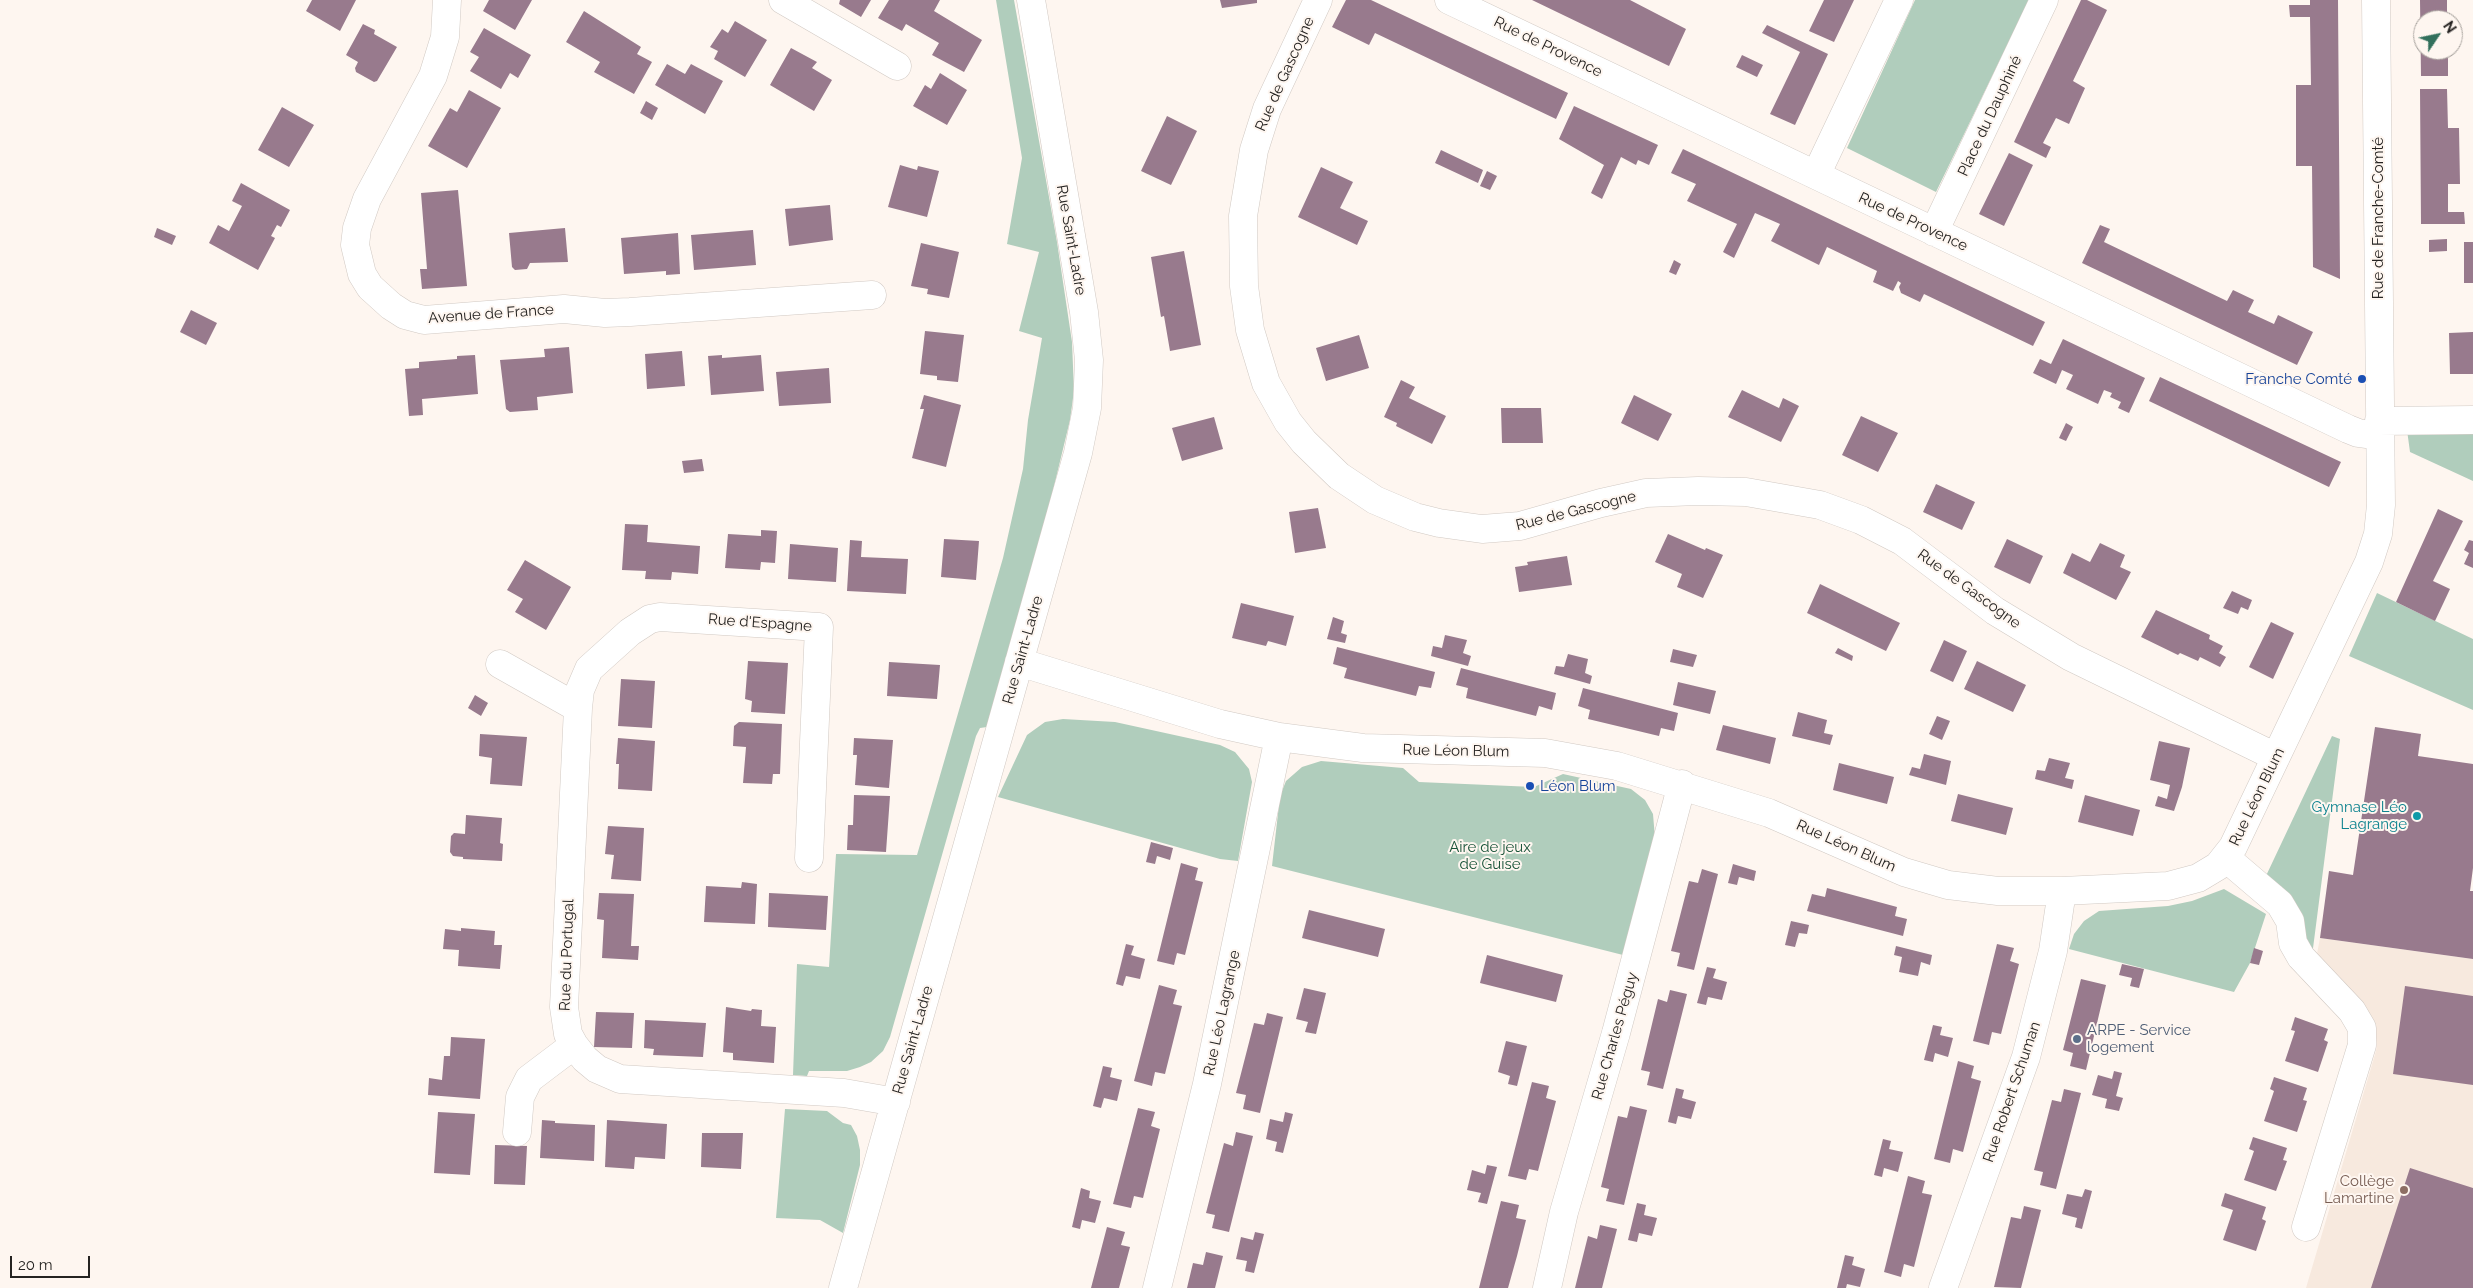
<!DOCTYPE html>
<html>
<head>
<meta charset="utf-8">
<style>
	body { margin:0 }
	#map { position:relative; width:2473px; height:1288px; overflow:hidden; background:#fef6f0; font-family:Raleway,sans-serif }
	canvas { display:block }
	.north { position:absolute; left:2413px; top:10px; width:50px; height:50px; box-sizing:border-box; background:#fef6f0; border:1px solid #a7a29d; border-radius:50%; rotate:56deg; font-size:14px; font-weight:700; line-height:20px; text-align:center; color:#252321 }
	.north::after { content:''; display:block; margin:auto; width:18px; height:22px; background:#32705c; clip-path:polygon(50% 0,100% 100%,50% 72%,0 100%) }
	.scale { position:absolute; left:10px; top:1256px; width:80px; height:22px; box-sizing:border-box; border:2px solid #252321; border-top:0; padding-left:6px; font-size:15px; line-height:18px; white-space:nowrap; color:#252321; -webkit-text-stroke:4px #fef6f0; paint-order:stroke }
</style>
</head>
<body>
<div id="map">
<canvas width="2473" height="1288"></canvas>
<div class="north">N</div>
<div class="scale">20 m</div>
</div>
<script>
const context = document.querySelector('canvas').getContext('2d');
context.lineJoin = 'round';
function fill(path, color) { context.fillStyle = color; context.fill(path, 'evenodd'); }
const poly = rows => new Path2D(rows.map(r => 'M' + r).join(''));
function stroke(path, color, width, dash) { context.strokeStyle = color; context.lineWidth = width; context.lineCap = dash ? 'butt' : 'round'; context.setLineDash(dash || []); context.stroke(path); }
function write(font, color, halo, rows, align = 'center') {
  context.font = font + ' Raleway,sans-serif'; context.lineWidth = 4; context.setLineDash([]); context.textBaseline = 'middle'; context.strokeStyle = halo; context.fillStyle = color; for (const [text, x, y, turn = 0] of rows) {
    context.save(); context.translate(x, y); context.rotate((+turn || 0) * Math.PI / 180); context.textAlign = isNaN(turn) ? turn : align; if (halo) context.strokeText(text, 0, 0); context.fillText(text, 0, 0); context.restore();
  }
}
fill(poly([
	[2320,938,2473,959,2473,1288,2306,1288,2376,1051,2377,1043,2375,1033,2316,959]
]), '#f7e9de');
fill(poly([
	[996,0,1014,0,1057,242,1072,342,1074,391,1070,420,1049,507,987,727,980,728,976,736,890,1037,883,1051,871,1062,860,1067,847,1071,809,1071,807,1076,793,1075,797,964,829,967,836,854,917,855,1003,558,1023,469,1028,420,1042,338,1019,331,1039,252,1007,244,1022,158],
	[1915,0,2029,0,1936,192,1847,148],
	[2473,428,2473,481,2410,452,2407,430],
	[2377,593,2473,639,2473,710,2349,656],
	[1063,719,1115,722,1220,745,1235,752,1249,769,1252,782,1238,861,1220,859,998,797,1027,735,1045,722],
	[2332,736,2340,739,2312,956,2282,891,2282,887,2265,878],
	[1321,761,1403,768,1419,782,1534,787,1563,774,1631,789,1645,800,1653,814,1655,838,1623,955,1272,866,1280,796,1286,781,1302,767],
	[2224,889,2266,914,2250,963,2234,992,2069,949,2074,934,2084,921,2099,911,2168,906,2192,901],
	[785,1109,827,1111,843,1123,851,1125,857,1136,860,1150,860,1165,843,1233,820,1220,776,1218]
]), '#b0cdbc');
fill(poly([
	[312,0,356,0,340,31,306,11],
	[489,0,532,0,515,30,483,11],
	[840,0,871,0,861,17,839,4],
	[889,0,940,0,934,11,982,40,964,72,932,55,939,43,906,24,902,31,878,18],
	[1220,0,1257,0,1257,3,1222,8],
	[1346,0,1371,0,1568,93,1556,119,1375,33,1369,45,1332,27],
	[1532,0,1630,0,1686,29,1669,66],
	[1824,0,1854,0,1834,42,1809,31],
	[2081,0,2087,0,2107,10,2073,81,2085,88,2069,124,2056,118,2043,143,2051,147,2046,158,2014,142],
	[2310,0,2338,0,2340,279,2313,267,2312,166,2296,166,2296,85,2311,85,2310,17,2290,17,2289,5,2310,5],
	[2420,0,2447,0,2447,20,2423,20,2423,50,2448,50,2448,76,2421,76],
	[584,11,641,47,637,54,652,62,634,94,594,72,600,62,566,42],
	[735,21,767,40,745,77,714,59,718,51,710,47,722,29,728,33],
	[363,24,375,30,374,34,397,47,377,81,374,82,356,72,355,68,358,62,346,55],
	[1767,25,1828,54,1795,125,1770,114,1800,52,1762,33],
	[484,28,531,55,518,78,510,73,501,89,470,71,479,57,470,52],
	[791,48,817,62,812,68,832,80,814,111,770,85],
	[1742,55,1763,65,1757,77,1736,67],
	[667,64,685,74,691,64,723,81,705,114,655,85],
	[940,73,967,90,947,125,913,106,925,85,931,89],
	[2420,89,2447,89,2448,128,2459,128,2460,184,2448,184,2448,212,2464,212,2465,224,2421,224],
	[469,90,501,108,467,168,428,146,450,108,457,112],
	[646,101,658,108,652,120,640,113],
	[1574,106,1658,145,1649,165,1638,160,1636,165,1621,157,1602,199,1591,193,1604,165,1559,139],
	[282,107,314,125,289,167,258,150],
	[1167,116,1197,131,1171,185,1141,171],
	[1683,149,2045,322,2033,346,1924,294,1920,302,1901,293,1899,287,1901,283,1898,281,1893,291,1873,282,1877,271,1827,247,1819,265,1771,241,1780,224,1755,213,1734,258,1723,252,1737,224,1687,201,1696,184,1671,173],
	[1441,150,1483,170,1478,183,1435,163],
	[2009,153,2033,165,2004,226,1979,214],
	[900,165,917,170,918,166,939,171,927,217,888,207],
	[1321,167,1353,182,1340,208,1368,221,1357,245,1298,217],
	[1487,171,1497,176,1490,190,1480,186],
	[241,183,290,210,281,227,277,225,271,236,275,238,258,270,209,243,218,225,229,231,242,206,232,201],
	[458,190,467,286,422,289,420,269,427,269,421,193],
	[830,205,833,240,789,246,785,209],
	[2100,225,2110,229,2104,242,2227,301,2233,290,2254,300,2248,312,2274,324,2278,315,2313,332,2297,365,2082,263],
	[157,228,176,236,172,245,154,237],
	[565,228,568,262,530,263,527,269,515,270,512,267,509,233],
	[753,230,756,265,694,270,691,235],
	[678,233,680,274,666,275,666,271,624,274,621,238],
	[2447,239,2447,251,2429,252,2429,240],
	[2464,242,2473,242,2473,283,2464,283],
	[921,243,959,252,949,298,927,294,928,289,911,286],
	[1184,251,1201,345,1170,351,1164,316,1161,317,1151,257],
	[1674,260,1681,264,1676,275,1669,272],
	[191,310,217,323,206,345,180,332],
	[925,331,964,335,958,382,937,380,937,376,920,374],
	[2473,332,2473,374,2450,374,2449,333],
	[1359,335,1369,368,1326,381,1316,348],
	[2063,339,2145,378,2129,413,2118,408,2121,402,2110,397,2112,393,2104,390,2098,404,2066,389,2073,375,2062,370,2056,384,2033,373,2040,359,2051,364],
	[569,347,573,393,537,397,538,410,510,412,506,409,500,360,545,357,544,349],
	[682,351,685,386,647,389,645,354],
	[475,355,478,394,422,399,423,415,409,416,405,369,419,368,419,362,457,359,457,356],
	[722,355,722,358,761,355,764,391,711,395,708,356],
	[829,368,831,403,779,406,776,372],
	[2160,377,2341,462,2329,487,2149,401],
	[1401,380,1415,387,1409,398,1446,416,1432,444,1396,426,1397,423,1384,417],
	[1742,390,1779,408,1783,398,1799,406,1781,442,1728,417],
	[924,395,961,405,946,467,912,458,924,409,920,409],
	[1634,395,1672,414,1658,441,1621,423],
	[1501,408,1541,408,1543,443,1502,443],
	[1861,416,1898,433,1878,472,1842,455],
	[1214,417,1223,449,1182,461,1172,428],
	[2066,423,2073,427,2066,441,2059,438],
	[702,459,704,471,684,473,682,461],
	[1936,484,1975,502,1962,530,1923,512],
	[1318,508,1326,548,1295,553,1289,512],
	[2438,509,2463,521,2433,581,2450,589,2435,621,2396,602],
	[625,524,648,525,647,542,700,546,698,574,672,572,671,580,645,579,646,571,622,570],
	[761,530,777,531,775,563,761,562,760,570,725,568,728,534,761,536],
	[1668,534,1705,550,1706,548,1723,555,1703,598,1677,587,1682,574,1655,562],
	[944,539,979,541,976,580,941,577],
	[2007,539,2043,556,2030,584,1994,567],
	[850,540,862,541,861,557,908,559,906,594,847,591],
	[2469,540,2473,541,2473,568,2464,564,2469,553,2464,550],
	[2100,543,2125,555,2120,567,2131,572,2116,600,2063,573,2072,553,2090,562],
	[790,544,838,548,836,582,788,579],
	[1567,556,1572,585,1519,592,1515,567,1528,565,1527,562],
	[525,560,571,587,546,630,515,612,523,599,507,590],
	[1820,584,1900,623,1886,651,1807,613],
	[2232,591,2252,600,2248,610,2241,607,2238,614,2223,608],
	[1241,603,1294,616,1286,646,1268,641,1266,646,1232,638],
	[2156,610,2210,635,2209,639,2223,646,2219,653,2226,657,2220,667,2200,657,2198,661,2180,653,2178,655,2141,637],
	[1333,617,1344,621,1341,633,1347,635,1345,643,1327,639],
	[2271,622,2294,633,2273,679,2249,667],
	[1445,635,1467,640,1463,653,1471,656,1468,666,1431,656,1433,646,1442,648],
	[1944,640,1967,651,1953,682,1930,671],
	[1337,647,1435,672,1431,688,1419,686,1416,696,1344,678,1347,668,1333,664],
	[1838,648,1853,656,1852,661,1835,653],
	[1673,649,1697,655,1693,667,1670,662],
	[1568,654,1588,659,1585,673,1592,676,1590,684,1554,674,1556,666,1564,667],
	[748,661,788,663,785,714,751,712,752,701,745,699],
	[1977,661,2026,685,2013,712,1964,689],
	[889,662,940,665,937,699,887,696],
	[1461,668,1556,693,1552,710,1539,706,1536,716,1466,698,1468,688,1456,685],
	[621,679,655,681,652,728,618,726],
	[1678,682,1716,691,1710,714,1673,705],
	[1583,688,1678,713,1674,731,1661,728,1659,736,1588,719,1590,710,1578,706],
	[475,695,488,703,481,716,468,708],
	[1798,712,1827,720,1824,733,1833,735,1830,745,1792,736],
	[1937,716,1950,721,1942,740,1929,734],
	[739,722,782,724,780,774,773,774,772,784,743,783,746,747,733,746,734,726],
	[1723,725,1776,738,1770,764,1716,750],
	[2375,727,2421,734,2418,756,2473,764,2473,868,2470,891,2473,891,2473,959,2320,938,2329,871,2353,875],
	[480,734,527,737,522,786,490,784,492,758,479,756],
	[618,738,655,741,652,791,618,789,619,764,616,764],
	[854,738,893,740,889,788,855,785,857,755,853,755],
	[2159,741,2190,748,2182,787,2174,811,2155,806,2158,796,2167,799,2170,785,2150,780],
	[1924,754,1951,761,1946,785,1909,775,1912,767,1920,769],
	[2049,758,2070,763,2065,778,2074,780,2072,789,2035,779,2037,770,2045,771],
	[1839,763,1894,777,1887,804,1833,790],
	[1958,794,2013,808,2006,835,1951,821],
	[854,795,890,796,886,852,847,850,848,825,853,825],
	[2085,795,2140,810,2133,836,2078,822],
	[466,815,502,818,500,843,503,844,502,861,463,859,463,857,453,856,450,852,451,836,454,833,465,834],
	[608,826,644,828,641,881,611,879,614,855,605,854],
	[1151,842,1173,848,1170,860,1157,856,1155,864,1146,862],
	[1181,863,1198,868,1195,880,1203,882,1185,955,1177,953,1174,965,1157,961],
	[1733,864,1756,871,1754,881,1739,877,1737,885,1728,883],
	[1702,869,1718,874,1694,970,1677,966,1680,953,1671,951,1689,881,1698,883],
	[742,882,757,884,755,924,704,922,706,886,741,888],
	[1827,888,1897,907,1895,916,1907,919,1903,936,1807,911,1812,894,1825,897],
	[599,893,634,894,631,946,639,946,638,960,602,958,604,920,597,919],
	[769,893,828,896,826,930,768,927],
	[1309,910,1385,929,1378,957,1302,938],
	[1791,921,1809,925,1807,934,1799,933,1795,947,1785,945],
	[461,928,495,931,494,945,502,945,500,969,458,966,459,950,443,949,445,929,461,931],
	[1126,944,1134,946,1131,955,1145,959,1140,979,1126,976,1123,986,1116,984],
	[1997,944,2014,948,2010,961,2019,964,2001,1034,1992,1032,1989,1045,1973,1041],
	[1896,946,1932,955,1930,965,1921,962,1918,976,1899,972,1902,957,1894,955],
	[2254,948,2263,951,2259,965,2250,963],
	[1487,955,1563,975,1556,1002,1480,983],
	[2122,964,2144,969,2139,988,2130,986,2132,978,2119,975],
	[1707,967,1716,969,1713,978,1727,982,1722,1000,1708,997,1706,1005,1697,1003],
	[2081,979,2106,985,2086,1070,2070,1066,2073,1053,2063,1050],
	[1159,985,1177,990,1173,1004,1182,1006,1165,1074,1155,1072,1152,1086,1134,1081],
	[2405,986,2473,996,2473,1085,2393,1074],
	[1304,988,1326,993,1316,1034,1305,1032,1308,1022,1296,1019],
	[1670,990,1687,994,1663,1089,1647,1085,1650,1072,1641,1070,1658,999,1667,1002],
	[726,1007,751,1011,752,1009,762,1010,761,1026,776,1027,774,1063,733,1060,733,1053,723,1052],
	[596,1012,634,1013,632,1048,594,1047],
	[1267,1013,1283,1017,1260,1113,1243,1109,1246,1095,1236,1093,1254,1023,1264,1025],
	[2295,1017,2328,1029,2324,1040,2328,1042,2318,1072,2285,1061,2295,1031,2291,1030],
	[645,1020,706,1023,703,1057,653,1055,654,1049,644,1048],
	[1933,1025,1942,1027,1940,1035,1953,1038,1948,1057,1935,1053,1933,1062,1924,1060],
	[451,1037,485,1039,480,1099,428,1095,429,1078,442,1080,444,1056,450,1056],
	[1506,1041,1527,1046,1517,1086,1508,1084,1510,1076,1498,1072],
	[1958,1061,1974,1066,1971,1078,1981,1081,1963,1152,1953,1149,1950,1163,1934,1159],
	[1103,1066,1112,1068,1110,1077,1122,1080,1117,1101,1104,1098,1101,1108,1093,1106],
	[2114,1071,2122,1073,2116,1096,2123,1098,2119,1111,2105,1108,2107,1099,2092,1095,2098,1075,2112,1079],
	[2274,1077,2307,1088,2303,1100,2307,1101,2297,1132,2264,1121,2274,1091,2270,1089],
	[1532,1082,1549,1086,1546,1098,1556,1101,1538,1171,1529,1169,1526,1180,1508,1176],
	[1676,1088,1684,1090,1682,1098,1696,1102,1691,1119,1678,1116,1676,1124,1668,1122],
	[2064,1089,2081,1093,2056,1189,2040,1185,2043,1172,2034,1170,2052,1100,2061,1102],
	[1630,1106,1647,1110,1624,1205,1606,1201,1609,1189,1601,1187,1618,1116,1627,1118],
	[1138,1108,1155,1112,1151,1126,1160,1129,1143,1198,1134,1196,1131,1208,1113,1204],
	[438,1112,475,1114,470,1175,434,1173],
	[1285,1112,1293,1114,1283,1153,1275,1151,1277,1142,1266,1139,1270,1119,1283,1122],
	[542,1120,555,1121,555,1123,595,1125,594,1161,540,1158],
	[607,1120,667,1124,665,1159,635,1157,634,1169,605,1167],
	[1236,1132,1253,1136,1229,1232,1212,1228,1215,1215,1206,1213,1224,1143,1233,1146],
	[702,1133,743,1133,741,1169,701,1167],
	[2253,1137,2287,1148,2283,1160,2287,1161,2276,1191,2244,1180,2254,1151,2249,1149],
	[1883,1139,1891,1141,1889,1149,1903,1152,1898,1172,1884,1168,1882,1177,1874,1175],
	[495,1145,527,1146,525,1185,494,1184],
	[1487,1165,1497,1167,1487,1204,1478,1202,1481,1193,1467,1190,1472,1170,1485,1174],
	[2410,1168,2473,1188,2473,1288,2371,1288],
	[1908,1176,1925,1181,1922,1193,1932,1195,1914,1267,1904,1264,1901,1277,1884,1272],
	[1081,1188,1090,1191,1089,1198,1101,1201,1095,1223,1082,1220,1080,1229,1072,1227],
	[2085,1189,2092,1191,2082,1229,2075,1227,2077,1218,2062,1214,2067,1194,2082,1197],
	[2225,1193,2266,1207,2262,1219,2266,1221,2256,1251,2223,1240,2233,1210,2221,1206],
	[1501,1201,1519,1205,1516,1218,1526,1220,1517,1256,1508,1288,1479,1288],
	[1637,1203,1646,1205,1644,1215,1657,1218,1652,1236,1639,1233,1637,1242,1628,1240],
	[2024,1206,2041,1210,2021,1288,1994,1287,2011,1217,2021,1219],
	[1600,1225,1617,1229,1602,1288,1575,1288,1588,1236,1597,1239],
	[1107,1227,1125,1232,1121,1245,1130,1247,1119,1288,1091,1288],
	[1255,1232,1264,1234,1254,1273,1245,1271,1247,1261,1236,1259,1241,1237,1253,1240],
	[1206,1252,1223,1256,1215,1288,1187,1288,1193,1263,1203,1265],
	[1845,1255,1854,1257,1852,1265,1865,1269,1860,1287,1847,1284,1846,1288,1837,1288]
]), '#987a8d');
const minor = poly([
	[447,0,445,37,433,76,367,199,357,228,355,245,362,274,370,287,391,306,405,315,424,320,564,309,605,313,630,312,872,295],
	[783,0,897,66],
	[1318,0,1267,109,1254,150,1243,216,1244,286,1250,330,1266,383,1288,422,1304,442,1339,476,1375,500,1415,517,1439,523,1482,529,1520,526,1601,503,1646,493,1698,491,1746,492,1820,505,1861,520,1902,541,1995,611,2071,657,2276,757],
	[1449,0,2348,429,2358,433,2380,436],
	[1816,175,1899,0],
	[1934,232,2044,0],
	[2379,421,2473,420],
	[1019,662,1220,724,1279,737,1363,748,1545,753,1617,766,1769,813,1904,872,1948,885,1998,891,2062,891,2168,886,2198,878,2218,866,2233,847,2369,562,2378,534,2381,505,2376,0],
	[500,664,578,708,564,1007,568,1034,574,1045,585,1059,597,1069,620,1079,844,1093,896,1102],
	[578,708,580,690,589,669,630,632,650,619,660,617,819,627,809,858],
	[2226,858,2280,904,2290,921,2293,943,2301,957,2352,1011,2362,1028,2362,1045,2306,1227],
	[517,1132,520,1097,529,1079,574,1045],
	[843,1288,1078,453,1087,408,1089,360,1084,312,1031,0],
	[1157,1288,1207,1084,1279,737],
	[1547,1288,1564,1212,1616,1033,1682,784],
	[1943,1288,2026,1057,2053,951,2062,891]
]);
stroke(minor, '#d1c9c3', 29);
stroke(minor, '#fff', 28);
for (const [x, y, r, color] of [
	[2362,379,5,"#1a4fb4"],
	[1530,786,5,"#1a4fb4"],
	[2417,816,5,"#0f9aa8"],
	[2077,1039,5,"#5c6f8a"],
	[2404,1190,5,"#8d6e63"]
]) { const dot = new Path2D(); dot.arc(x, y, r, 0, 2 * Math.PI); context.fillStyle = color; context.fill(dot); stroke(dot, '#fef6f0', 2); }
write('15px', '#252321', '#fef6f0', [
	["Rue de Provence",1548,47,26],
	["Rue de Gascogne",1285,74,-66],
	["Place du Dauphiné",1990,116,-65],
	["Rue de Franche-Comté",2378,218,-90],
	["Rue de Provence",1913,222,25],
	["Rue Saint-Ladre",1071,240,80],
	["Avenue de France",491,314,-4],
	["Rue de Gascogne",1576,511,-14],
	["Rue de Gascogne",1969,589,36],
	["Rue d'Espagne",760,623,4],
	["Rue Saint-Ladre",1023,650,-74],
	["Rue Léon Blum",1456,751,1],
	["Rue Léon Blum",2257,797,-64],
	["Rue Léon Blum",1846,846,24],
	["Rue du Portugal",567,955,-88],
	["Rue Léo Lagrange",1222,1013,-78],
	["Rue Charles Péguy",1615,1036,-74],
	["Rue Saint-Ladre",913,1040,-74],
	["Rue Robert Schuman",2012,1092,-71]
]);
write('15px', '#164399', '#fef6f0', [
	["Franche Comté",2352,379],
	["Léon Blum",1540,786,"left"]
], 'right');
write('15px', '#0d838f', '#fef6f0', [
	["Gymnase Léo",2407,807],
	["Lagrange",2407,824]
], 'right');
write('15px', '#175237', '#fef6f0', [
	["Aire de jeux",1490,847],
	["de Guise",1490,864]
]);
write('15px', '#4e5e75', '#fef6f0', [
	["ARPE - Service",2087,1030],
	["logement",2087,1047]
], 'left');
write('15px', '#785e54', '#fef6f0', [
	["Collège",2394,1181],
	["Lamartine",2394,1198]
], 'right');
</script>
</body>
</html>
